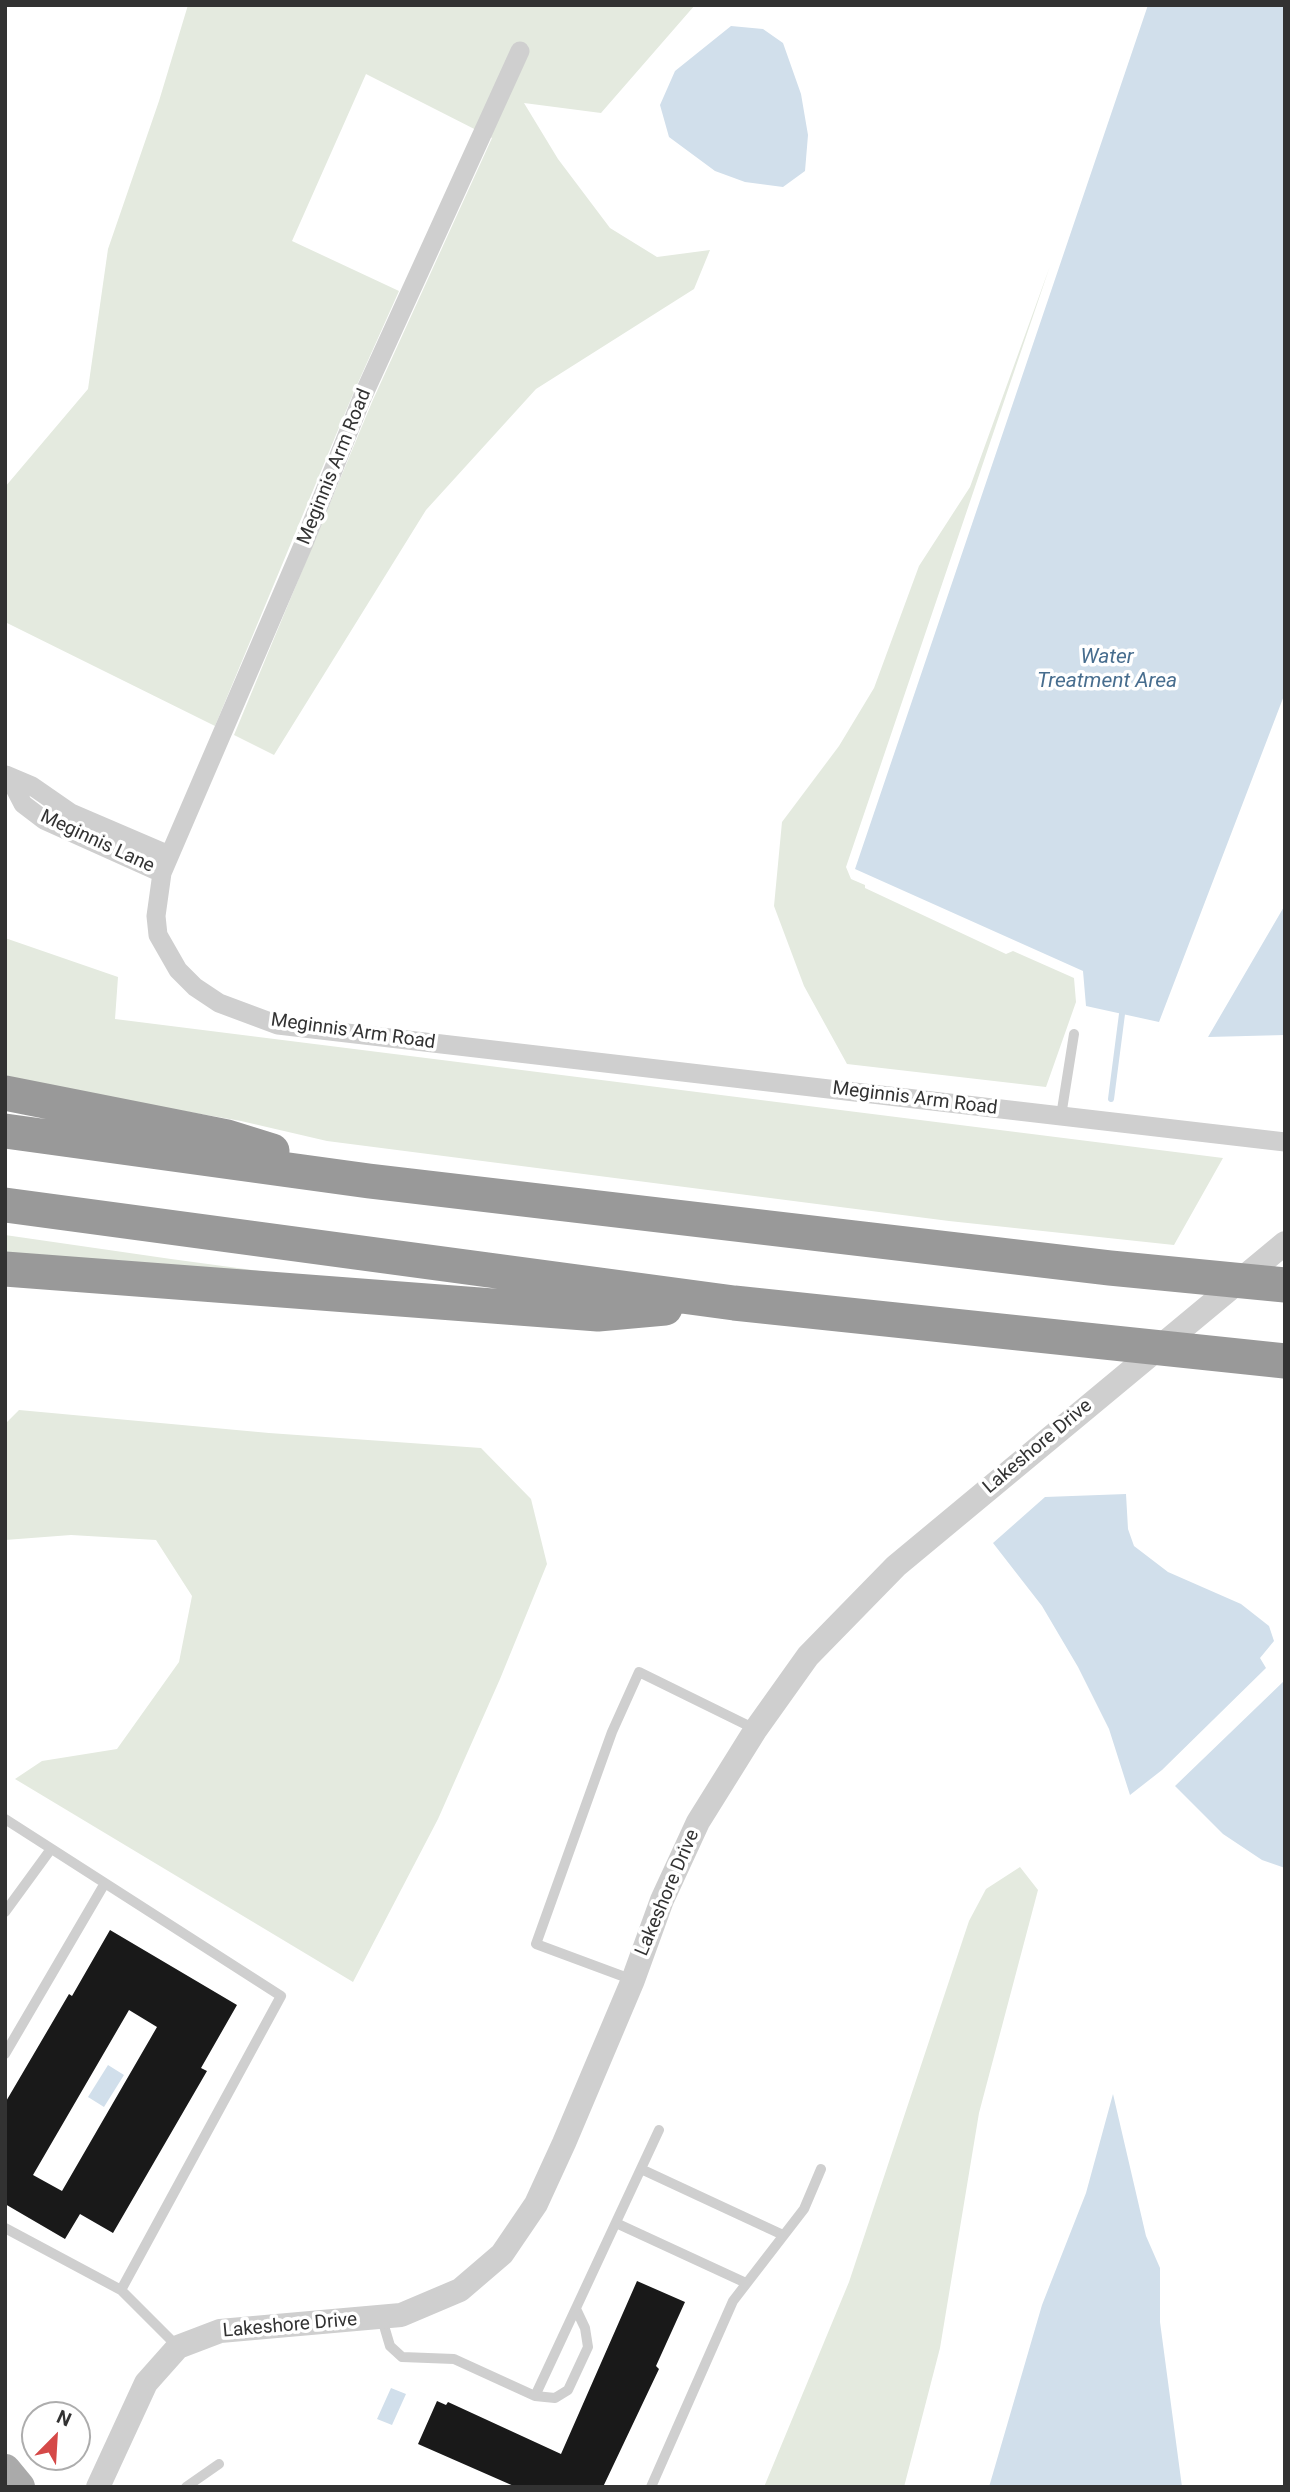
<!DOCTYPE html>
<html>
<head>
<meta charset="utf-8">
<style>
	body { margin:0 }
	#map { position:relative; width:1290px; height:2492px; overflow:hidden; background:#fff; font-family:Roboto,sans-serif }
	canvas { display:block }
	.frame { position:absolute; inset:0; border:7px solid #323232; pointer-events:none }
	.north { position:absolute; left:21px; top:2401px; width:70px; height:70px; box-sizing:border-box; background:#fff; border:2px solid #adadad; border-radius:50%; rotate:24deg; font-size:19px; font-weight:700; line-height:28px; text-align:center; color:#323232 }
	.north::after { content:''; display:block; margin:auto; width:24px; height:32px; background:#d54948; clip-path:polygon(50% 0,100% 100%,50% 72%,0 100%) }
</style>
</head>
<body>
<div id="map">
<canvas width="1290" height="2492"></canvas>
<div class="frame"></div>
<div class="north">N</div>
</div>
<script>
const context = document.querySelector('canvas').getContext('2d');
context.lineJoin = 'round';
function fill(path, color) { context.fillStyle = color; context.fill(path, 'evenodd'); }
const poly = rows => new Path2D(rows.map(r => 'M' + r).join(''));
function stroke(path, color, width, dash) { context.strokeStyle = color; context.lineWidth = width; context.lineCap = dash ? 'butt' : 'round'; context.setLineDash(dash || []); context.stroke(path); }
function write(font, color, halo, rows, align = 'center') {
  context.font = font + ' Roboto,sans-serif'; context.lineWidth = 7; context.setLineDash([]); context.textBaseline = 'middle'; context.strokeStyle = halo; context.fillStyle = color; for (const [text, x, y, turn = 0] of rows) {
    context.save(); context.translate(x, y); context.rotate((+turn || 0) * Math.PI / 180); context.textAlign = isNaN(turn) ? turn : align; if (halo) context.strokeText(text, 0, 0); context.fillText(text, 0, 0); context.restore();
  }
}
fill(poly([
	[188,5,695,5,601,113,524,103,558,159,610,228,657,257,710,250,694,289,536,389,426,510,274,755,234,735,372,402,492,138,366,74,292,241,399,291,353,394,215,726,5,622,5,487,88,389,108,249,159,101],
	[1050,266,846,867,851,879,865,885,865,888,1006,954,1013,951,1074,978,1076,1002,1046,1087,847,1064,804,986,774,906,782,822,839,746,874,688,919,566,970,487],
	[5,938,118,977,115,1019,1223,1158,1174,1245,949,1221,327,1141,241,1121,5,1080],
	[5,1235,171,1259,304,1277,5,1260],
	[19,1410,269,1433,481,1448,531,1499,547,1564,500,1679,438,1819,353,1982,15,1779,42,1761,117,1749,179,1662,192,1596,156,1540,71,1535,5,1540,5,1424],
	[1020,1867,1038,1890,979,2113,940,2348,904,2487,764,2487,849,2282,969,1921,986,1889]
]), '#e4eadf');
fill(poly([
	[1148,5,1285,5,1285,693,1159,1022,1086,1006,1083,971,855,869],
	[731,26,763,29,783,43,801,94,808,135,805,171,783,187,745,182,715,171,669,137,660,105,675,71],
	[1285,905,1285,1035,1208,1037],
	[1126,1494,1128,1529,1134,1546,1168,1572,1241,1604,1269,1626,1274,1641,1260,1658,1266,1668,1162,1770,1130,1795,1109,1729,1078,1667,1042,1606,993,1543,1045,1497],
	[1285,1680,1285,1868,1262,1860,1223,1834,1175,1786],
	[108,2065,124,2075,104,2107,88,2097],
	[1113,2094,1146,2236,1160,2268,1160,2322,1182,2487,989,2487,1042,2305,1086,2193],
	[391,2388,406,2394,392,2425,377,2419]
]), '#d1dfeb');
stroke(poly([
	[1111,1099,1122,1014]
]), '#d1dfeb', 6);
fill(poly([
	[110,1930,237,2005,201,2068,207,2071,113,2233,80,2214,65,2239,5,2204,5,2103,69,1994,72,1996],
	[129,2010,157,2027,62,2191,33,2175],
	[637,2281,685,2302,656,2366,659,2369,603,2487,516,2487,418,2444,437,2401,446,2405,448,2402,561,2454]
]), '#191919');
stroke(poly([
	[1061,1116,1074,1034],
	[5,1819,281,1996,121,2290,5,2228],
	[5,1912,51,1849],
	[633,1980,536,1944,612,1732,639,1672,755,1729],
	[5,2054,105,1883],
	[641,2169,783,2235],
	[616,2223,746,2283],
	[121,2290,178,2347],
	[382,2319,390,2346,402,2357,454,2359,535,2396,555,2398,568,2390,588,2347,585,2328,576,2309],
	[535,2396,659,2130],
	[186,2487,219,2464],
	[651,2487,733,2301,804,2209,821,2169]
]), '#cfcfcf', 10);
stroke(poly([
	[520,51,362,398,304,543,162,873,156,916,158,935,178,970,195,987,219,1003,278,1025,1285,1142],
	[6,775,32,786,71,813,169,855],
	[9,777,23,804,44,820,162,873]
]), '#cfcfcf', 19);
stroke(poly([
	[98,2487,146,2383,178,2347,220,2331,401,2315,460,2290,502,2254,536,2204,564,2143,633,1980,662,1900,698,1822,756,1729,808,1656,896,1566,1285,1243]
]), '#cfcfcf', 24);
stroke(poly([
	[5,2470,19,2487]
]), '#aaa', 32);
stroke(poly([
	[5,1093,227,1137,272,1151],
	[5,1131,369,1181,1110,1268,1285,1285],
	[5,1205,734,1303,1285,1361],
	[5,1269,598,1314,665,1308]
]), '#999', 35);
write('19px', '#323232', '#fff', [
	["Meginnis Arm Road",335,467,-68],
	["Meginnis Lane",97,842,25],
	["Meginnis Arm Road",353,1032,8],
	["Meginnis Arm Road",915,1099,7],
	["Lakeshore Drive",1038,1447,-40],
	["Lakeshore Drive",668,1893,-67],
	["Lakeshore Drive",290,2326,-5]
]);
write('italic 21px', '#476d8e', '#fff', [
	["Water",1107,658],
	["Treatment Area",1107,682]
]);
</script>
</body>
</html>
